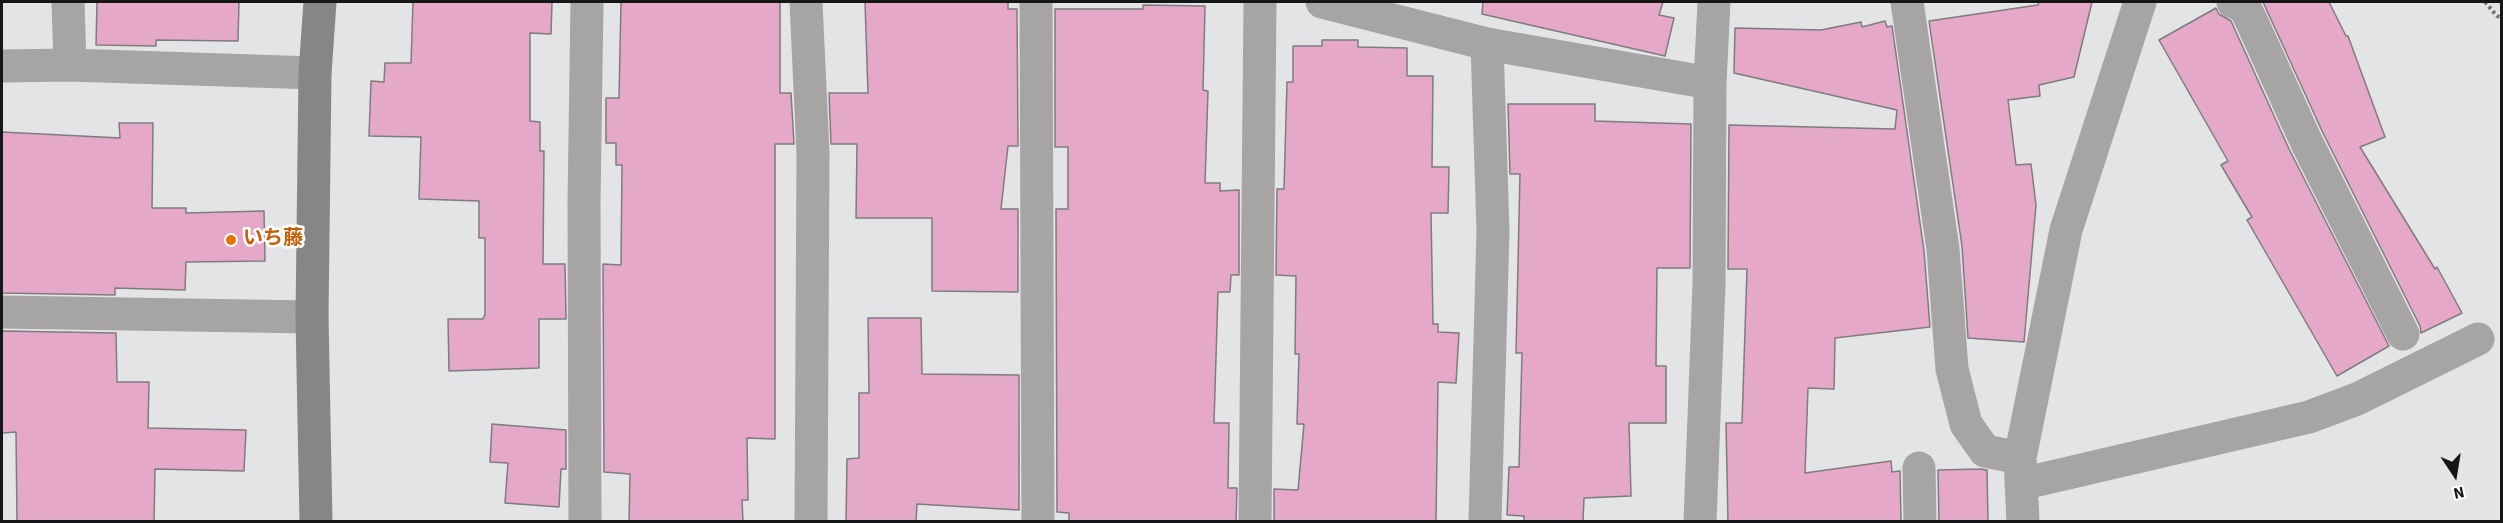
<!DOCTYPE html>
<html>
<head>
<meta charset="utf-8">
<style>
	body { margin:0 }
	#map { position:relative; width:2503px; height:523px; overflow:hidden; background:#e2e4e6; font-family:"Source Sans 3",sans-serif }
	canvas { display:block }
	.frame { position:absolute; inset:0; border:3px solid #151616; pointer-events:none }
	.north { position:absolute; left:2425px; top:445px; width:60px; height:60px; -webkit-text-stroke:4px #fff; paint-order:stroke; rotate:168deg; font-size:16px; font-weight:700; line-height:24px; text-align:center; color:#151616 }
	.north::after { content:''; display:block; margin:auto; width:21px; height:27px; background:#151616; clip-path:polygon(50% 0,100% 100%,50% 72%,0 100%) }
</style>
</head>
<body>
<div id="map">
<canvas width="2503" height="523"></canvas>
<div class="frame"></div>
<div class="north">N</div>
</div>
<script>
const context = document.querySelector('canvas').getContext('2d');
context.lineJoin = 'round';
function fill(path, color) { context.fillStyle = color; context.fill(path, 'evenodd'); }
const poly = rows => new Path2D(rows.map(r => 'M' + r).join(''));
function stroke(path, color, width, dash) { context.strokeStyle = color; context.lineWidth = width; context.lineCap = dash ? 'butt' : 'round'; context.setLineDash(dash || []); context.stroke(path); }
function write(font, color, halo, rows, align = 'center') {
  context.font = font + ' "Source Sans 3","Noto Sans JP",sans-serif'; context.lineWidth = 5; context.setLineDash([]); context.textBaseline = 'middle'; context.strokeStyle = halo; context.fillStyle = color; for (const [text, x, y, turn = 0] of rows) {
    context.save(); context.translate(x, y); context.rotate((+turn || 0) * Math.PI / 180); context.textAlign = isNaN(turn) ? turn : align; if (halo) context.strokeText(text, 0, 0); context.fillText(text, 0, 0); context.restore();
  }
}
const building = poly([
	[97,2,239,2,238,41,156,40,156,46,96,45,97,2],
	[413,2,552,2,551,34,530,33,530,121,540,122,540,151,544,151,543,264,565,264,566,319,539,319,539,368,449,371,448,319,483,319,485,314,485,238,479,238,479,201,419,199,421,137,369,136,371,81,384,82,385,63,411,63,413,2],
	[621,2,780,2,780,93,791,93,794,144,775,144,775,439,747,438,748,500,742,500,743,522,629,522,630,474,604,472,603,264,621,265,622,165,616,165,616,143,606,143,606,98,619,98,621,2],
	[865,2,1008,2,1008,9,1017,9,1018,146,1008,146,1001,209,1018,209,1018,292,932,291,932,218,856,218,857,144,831,144,829,93,868,93,865,2],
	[1483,2,1663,2,1659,15,1674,18,1665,56,1482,14,1483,2],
	[2039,2,2092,2,2074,77,2039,85,2040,96,2008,100,2016,165,2031,164,2036,205,2024,342,1968,338,1962,246,1929,21,2038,5,2039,2],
	[2263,2,2329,2,2346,36,2348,36,2385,137,2360,147,2435,269,2437,267,2462,313,2421,333,2420,326,2323,133,2263,2],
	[1143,5,1205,6,1203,90,1208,91,1205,183,1220,183,1220,191,1239,190,1239,275,1231,275,1230,292,1218,292,1214,423,1229,423,1228,488,1237,488,1236,522,1069,522,1069,513,1057,512,1056,209,1068,209,1068,147,1055,147,1055,9,1143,9,1143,5],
	[2216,8,2219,14,2231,21,2289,149,2389,346,2337,376,2247,220,2252,217,2221,165,2228,161,2159,40,2216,8],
	[1885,21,1887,27,1892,26,1924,251,1930,327,1835,338,1834,389,1808,388,1805,473,1891,461,1892,472,1900,471,1901,522,1728,522,1726,423,1742,423,1747,269,1728,269,1729,125,1895,129,1897,110,1734,73,1735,28,1821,30,1861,22,1862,27,1885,21],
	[1322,40,1358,40,1358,47,1407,48,1407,76,1433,76,1432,167,1449,167,1448,213,1431,213,1433,324,1438,324,1438,332,1459,333,1456,383,1438,382,1436,522,1274,522,1274,489,1298,490,1304,424,1297,424,1299,354,1295,354,1296,276,1276,275,1277,189,1284,189,1287,82,1293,82,1293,46,1322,46,1322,40],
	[1508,104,1595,104,1595,121,1691,124,1690,268,1657,268,1656,366,1666,366,1666,423,1629,423,1631,496,1584,498,1583,522,1524,522,1524,516,1507,515,1509,467,1519,467,1522,353,1516,353,1520,174,1510,174,1508,104],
	[119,123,153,123,152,208,186,208,186,213,264,211,265,261,186,262,185,290,115,288,115,295,2,293,2,132,120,138,119,123],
	[868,318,921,318,922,374,1019,375,1019,510,917,504,916,522,846,522,847,459,859,458,859,393,869,393,868,318],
	[2,331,116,333,117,382,149,382,148,428,246,430,244,471,155,469,154,522,17,522,16,432,2,433,2,331],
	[492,424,566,430,566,469,561,469,559,507,505,503,508,463,490,462,492,424],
	[1980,469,1987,470,1988,522,1939,522,1938,470,1980,469]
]);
fill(building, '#e5a8c8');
stroke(building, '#7e7c7d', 1.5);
stroke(poly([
	[2485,2,2497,16,2502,18]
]), '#737475', 4, [3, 3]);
stroke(poly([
	[68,2,70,65],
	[806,2,813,153,811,522],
	[1036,2,1038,522],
	[1322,2,1487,44,1710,83],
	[1907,2,1943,249,1952,369,1966,424,1985,451,2020,458],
	[2233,2,2244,6,2252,22,2306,141,2403,334],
	[2,66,70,65,315,73],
	[2,312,312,317],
	[1919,468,1920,522],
	[2021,484,2309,417,2357,399,2478,339],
	[585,522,584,203,587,2],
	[1255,522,1260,2],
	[1485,522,1493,231,1487,44],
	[1700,522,1709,285,1710,83,1714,2],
	[2023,522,2020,458,2066,230,2140,2]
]), '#a6a4a4', 33);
stroke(poly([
	[316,522,312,317,315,73,320,2]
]), '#878585', 33);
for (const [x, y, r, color] of [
	[231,240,6,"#e8710a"]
]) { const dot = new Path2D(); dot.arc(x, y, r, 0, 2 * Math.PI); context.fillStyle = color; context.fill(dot); stroke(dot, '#fff', 2); }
write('bold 20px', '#c56008', '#fff', [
	["いち藤",243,240]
], 'left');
</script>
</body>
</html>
